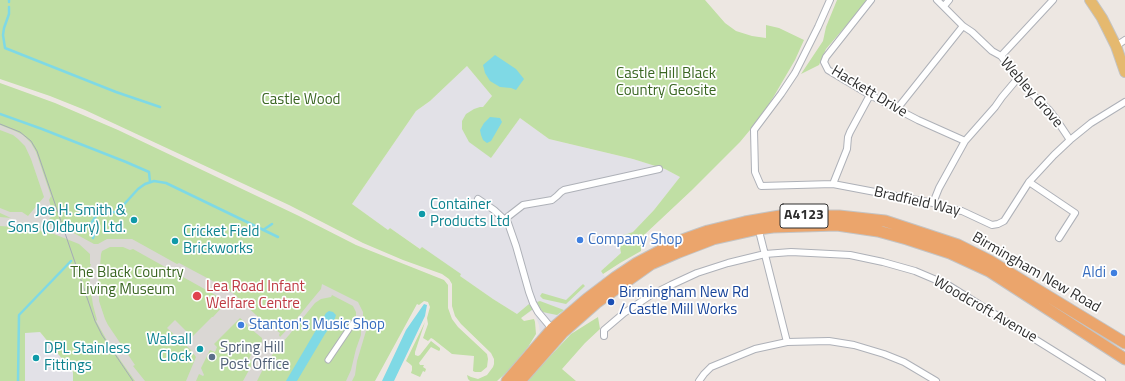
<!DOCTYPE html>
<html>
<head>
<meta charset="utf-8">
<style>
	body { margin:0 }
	canvas { display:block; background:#ede7e2 }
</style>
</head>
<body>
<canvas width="1125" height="381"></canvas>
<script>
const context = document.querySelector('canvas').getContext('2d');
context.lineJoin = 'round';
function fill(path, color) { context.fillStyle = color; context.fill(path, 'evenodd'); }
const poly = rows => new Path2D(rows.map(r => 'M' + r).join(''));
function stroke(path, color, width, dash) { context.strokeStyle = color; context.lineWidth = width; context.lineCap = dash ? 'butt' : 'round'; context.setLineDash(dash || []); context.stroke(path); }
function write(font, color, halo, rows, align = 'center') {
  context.font = font + ' "Titillium Web",sans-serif'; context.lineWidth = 3.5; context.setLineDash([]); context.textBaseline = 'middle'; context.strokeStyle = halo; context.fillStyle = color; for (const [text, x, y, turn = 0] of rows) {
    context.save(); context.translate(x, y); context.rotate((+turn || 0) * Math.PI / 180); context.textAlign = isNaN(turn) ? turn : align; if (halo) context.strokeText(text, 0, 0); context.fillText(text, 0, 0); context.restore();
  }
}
fill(poly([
	[467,66,492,96,483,107,491,158,520,118,549,139,633,159,665,169,680,177,654,210,633,232,618,237,621,253,601,271,611,286,540,335,539,325,533,310,521,318,517,314,493,299,390,228,388,230,352,204,416,111,430,101],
	[0,125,36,332,40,332,80,381,15,381]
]), '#e2e1e7');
fill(poly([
	[0,0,705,0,725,23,736,31,752,36,766,38,766,25,779,28,804,40,795,60,774,96,760,118,740,142,692,190,644,235,641,239,641,251,620,263,603,274,601,271,621,253,618,237,633,232,654,210,680,177,665,169,633,159,549,139,520,118,491,158,469,142,462,129,462,121,466,114,474,109,480,107,483,107,492,96,467,66,430,101,416,111,352,204,388,230,390,228,420,249,422,247,461,274,460,276,493,299,517,314,529,304,533,309,521,318,524,321,534,319,535,322,536,334,528,347,509,370,497,381,470,381,468,379,467,375,471,377,478,379,487,375,493,367,494,364,494,359,491,353,461,324,455,316,452,306,452,284,449,279,442,274,403,260,363,243,289,205,85,110,50,96,0,79],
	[837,0,868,0,826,49,819,65,801,74,823,41,826,27],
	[0,83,55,103,118,130,299,216,356,245,444,280,448,285,448,308,452,319,458,327,487,354,488,359,487,367,481,372,475,372,473,371,474,356,452,354,433,339,431,338,428,341,423,338,428,324,427,318,430,307,428,302,424,301,419,305,417,304,375,381,73,381,73,372,40,332,25,333,25,381,0,381],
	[583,284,585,286,566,304,543,299,540,296,542,293,566,300],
	[540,301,564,310,557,315,547,313,543,312,540,308,537,302],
	[598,317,600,329,585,343,562,369,576,381,527,381,571,334],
	[425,322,415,352,415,355,418,356,420,355,431,341,440,348,440,350,439,351,431,347,419,363,420,365,424,365,423,367,426,369,425,372,423,371,420,377,411,373,412,370,412,366,410,364,406,361]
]), '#c0dfa4');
fill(poly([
	[0,125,15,131,23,135,31,143,36,152,51,196,49,200,51,207,48,209,50,212,53,211,53,215,48,220,49,224,72,232,94,244,98,244,107,239,132,239,177,264,179,263,224,287,234,294,256,315,280,333,279,335,280,337,294,322,311,301,321,289,322,284,358,302,363,312,363,318,366,331,357,361,355,375,352,381,346,381,351,370,356,349,361,335,361,330,359,326,356,326,353,318,356,316,356,312,353,306,332,295,331,297,321,299,315,303,289,335,275,351,264,367,257,381,243,381,254,361,249,359,250,357,254,348,262,342,262,338,251,329,250,329,247,326,248,325,240,318,214,344,217,347,215,352,210,350,201,368,204,375,203,376,199,374,196,381,186,381,196,357,190,349,167,328,175,320,192,337,212,317,213,317,225,304,217,296,133,249,130,250,123,247,110,247,102,251,101,254,100,267,99,267,98,287,100,288,100,292,99,294,99,301,105,319,108,325,135,365,133,366,145,381,135,381,109,344,96,321,97,320,93,305,90,286,90,273,88,273,91,264,90,264,90,254,79,244,54,234,30,228,0,226,0,217,11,218,0,213,0,208,10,212,22,212,28,216,44,197,31,159,25,146,18,139,13,135,0,130]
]), '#dad7d4');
fill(poly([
	[495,55,516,69,524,79,516,90,511,88,500,87,490,81,485,73,483,65],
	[490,117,500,118,502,122,491,141,487,143,483,140,481,135,480,130,484,123],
	[424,304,427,305,425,316,394,381,382,381,406,330],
	[329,311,333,312,336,315,334,321,325,334,297,381,286,381,326,313]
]), '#7fd9e5');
stroke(poly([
	[9,2,9,0],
	[9,7,9,14,4,28,3,35,5,48,116,92,160,107],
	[0,114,42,129,126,162,149,172,150,182],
	[263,230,272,224],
	[93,238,94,235,94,231,92,225,92,222,96,216,100,214,115,212,118,211,138,189,145,184,154,181,166,183,278,237],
	[18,381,19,315,71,261]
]), '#7fd9e5', 2.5);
const pedestrian = poly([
	[328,360,351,326,354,322,360,320]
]);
const minor = poly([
	[830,0,818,27,795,73,781,94,754,130,755,172,761,186,833,184,933,203,954,210,962,211,992,225,998,224,1004,221,1029,182,1054,155,1070,140,1091,123,1125,102],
	[871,0,826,57,824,62,828,70,870,95,918,120,965,141],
	[937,0,963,26,972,32,992,51,1001,56,1030,92,1049,110,1056,119,1070,140],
	[944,6,949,0],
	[1116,46,1125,40],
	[1001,56,1053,0],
	[897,109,963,26],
	[1029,182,1075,213,1059,238],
	[833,184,847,149,848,137,850,132,870,95],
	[478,199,494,210,508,223,516,246,529,292,533,303,538,312,553,330],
	[933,203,939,188,965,141,995,107,1002,97,1018,78],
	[505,219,523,205,552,200,557,196,561,192,564,190,659,169],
	[758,227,787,342],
	[604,336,604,330,624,313,651,295,671,285,697,273,728,263,765,254,791,252,850,255,883,262,915,271,948,285,1102,381],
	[699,381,704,374,711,367,755,349,787,342,829,341,854,345,884,354,904,362,936,381]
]);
const primary = poly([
	[1090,0,1102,18,1116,46,1125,72]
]);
const trunk = poly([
	[507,381,552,329,587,299,616,277,637,263,677,242,708,231,745,222,780,216,839,216,885,221,958,245,990,261,1125,343],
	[520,381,563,332,596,303,651,264,679,252,713,239,758,229,773,227,837,225,878,231,907,239,950,253,989,271,1125,359]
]);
stroke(pedestrian, '#aeb1b8', 7);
stroke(minor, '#aeb1b8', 8);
stroke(primary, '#c4c4c4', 12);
stroke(trunk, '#c4c4c4', 13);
stroke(pedestrian, '#fff', 5);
stroke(minor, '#fff', 6);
stroke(primary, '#e5b96f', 10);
stroke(trunk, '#eba56c', 11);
stroke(poly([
	[0,124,20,132,31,141,37,151,95,321,102,335,133,381]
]), '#a4a9b6', 1);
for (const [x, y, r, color] of [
	[422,214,4,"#0f9aa8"],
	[134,220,4,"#0f9aa8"],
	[580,240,4,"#3f7fe0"],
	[175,241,4,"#0f9aa8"],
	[1114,273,4,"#3f7fe0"],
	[197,296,5,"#e0444e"],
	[611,302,4,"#1a4fb4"],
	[241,325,4,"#3f7fe0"],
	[200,349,4,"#0f9aa8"],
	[212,357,4,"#5c6f8a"],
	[36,358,4,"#0f9aa8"]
]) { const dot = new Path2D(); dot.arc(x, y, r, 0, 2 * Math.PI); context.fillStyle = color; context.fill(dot); stroke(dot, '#fff', 1.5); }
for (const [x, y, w] of [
	[804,216,48]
]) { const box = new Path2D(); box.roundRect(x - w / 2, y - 12, w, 24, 3); context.fillStyle = '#fff'; context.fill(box); stroke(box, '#2e2e2e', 1); }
write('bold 14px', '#2e2e2e', null, [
	["A4123",804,216]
]);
write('15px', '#3a6622', '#fff', [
	["Castle Hill Black",666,74],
	["Country Geosite",666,91],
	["Castle Wood",301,100],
	["The Black Country",127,273],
	["Living Museum",127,290]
]);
write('15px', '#2e2e2e', '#fff', [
	["Hackett Drive",869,92,31],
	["Webley Grove",1031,93,49],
	["Bradfield Way",917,202,13],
	["Birmingham New Road",1036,273,30],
	["Woodcroft Avenue",985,310,30]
]);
write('15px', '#0d838f', '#fff', [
	["Container",430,205],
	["Products Ltd",430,222],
	["Joe H. Smith &",126,211,"right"],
	["Sons (Oldbury) Ltd.",126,228,"right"],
	["Cricket Field",183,232],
	["Brickworks",183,249],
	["Walsall",192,340,"right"],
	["Clock",192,357,"right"],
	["DPL Stainless",44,349],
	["Fittings",44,366]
], 'left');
write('15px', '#366cbe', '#fff', [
	["Company Shop",588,240],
	["Aldi",1106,273,"right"],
	["Stanton's Music Shop",249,325]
], 'left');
write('15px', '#be3a42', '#fff', [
	["Lea Road Infant",206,287],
	["Welfare Centre",206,304]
], 'left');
write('15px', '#164399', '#fff', [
	["Birmingham New Rd",619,293],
	["/ Castle Mill Works",619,310]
], 'left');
write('15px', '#4e5e75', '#fff', [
	["Spring Hill",220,348],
	["Post Office",220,365]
], 'left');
</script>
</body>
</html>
